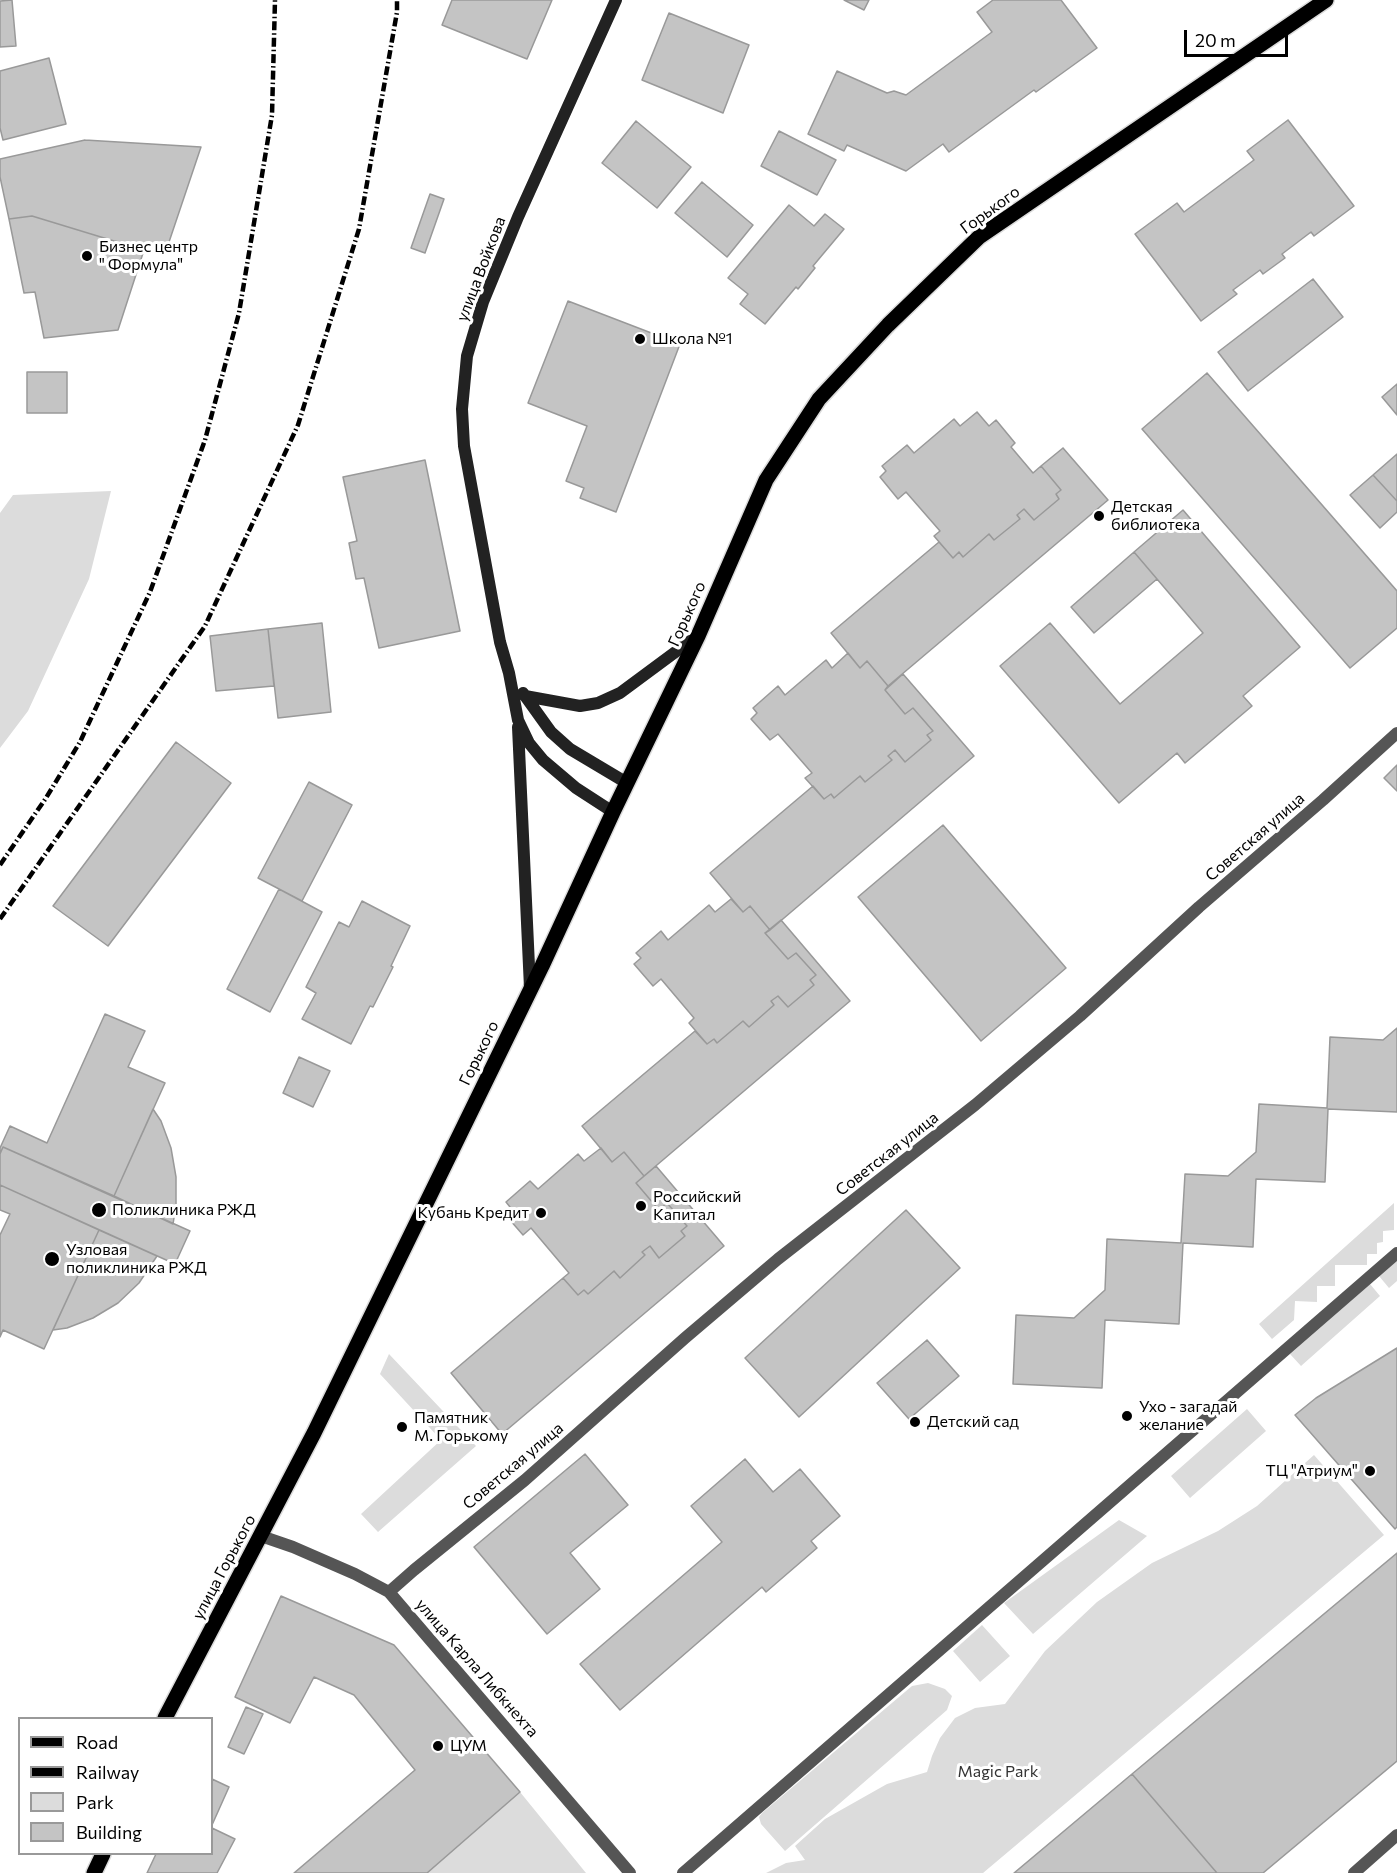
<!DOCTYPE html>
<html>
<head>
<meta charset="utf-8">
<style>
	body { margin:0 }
	#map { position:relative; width:1397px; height:1873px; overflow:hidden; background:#fff; font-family:Commissioner,sans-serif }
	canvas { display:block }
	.legend { position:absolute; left:18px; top:1717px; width:195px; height:138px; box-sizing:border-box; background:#fff; border:2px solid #999; margin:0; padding:8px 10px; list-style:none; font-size:18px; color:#000 }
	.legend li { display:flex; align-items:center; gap:12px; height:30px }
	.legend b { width:30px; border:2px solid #999 }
	.scale { position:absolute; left:1184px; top:30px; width:104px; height:27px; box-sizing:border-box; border:3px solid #000; border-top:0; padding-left:8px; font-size:18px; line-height:21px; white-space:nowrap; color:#000; -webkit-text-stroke:4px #fff; paint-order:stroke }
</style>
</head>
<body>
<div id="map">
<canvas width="1397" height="1873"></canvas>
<ul class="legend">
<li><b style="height:8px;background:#000"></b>Road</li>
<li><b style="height:8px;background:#000"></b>Railway</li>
<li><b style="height:16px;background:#dcdcdc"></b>Park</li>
<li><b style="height:16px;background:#c4c4c4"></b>Building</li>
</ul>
<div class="scale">20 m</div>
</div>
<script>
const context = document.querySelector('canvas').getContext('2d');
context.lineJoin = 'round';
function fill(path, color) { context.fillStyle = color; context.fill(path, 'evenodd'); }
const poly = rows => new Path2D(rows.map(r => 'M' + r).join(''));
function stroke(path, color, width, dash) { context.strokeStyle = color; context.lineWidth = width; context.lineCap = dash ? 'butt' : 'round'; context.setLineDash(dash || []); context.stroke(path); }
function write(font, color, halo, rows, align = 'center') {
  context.font = font + ' Commissioner,sans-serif'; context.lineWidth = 6; context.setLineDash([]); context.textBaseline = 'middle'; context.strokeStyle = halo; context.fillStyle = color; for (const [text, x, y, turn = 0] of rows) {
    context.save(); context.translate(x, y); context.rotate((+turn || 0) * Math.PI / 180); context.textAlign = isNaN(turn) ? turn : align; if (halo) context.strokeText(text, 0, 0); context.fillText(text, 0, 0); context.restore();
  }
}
fill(poly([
	[111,491,89,579,28,711,0,748,0,513,13,495],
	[1394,1203,1394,1230,1383,1231,1383,1242,1377,1243,1377,1254,1367,1254,1367,1265,1335,1265,1335,1286,1317,1286,1317,1302,1295,1301,1294,1320,1272,1339,1259,1324],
	[1397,1260,1397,1281,1389,1288,1379,1276],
	[1370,1284,1380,1296,1301,1366,1290,1354],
	[389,1354,476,1446,378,1532,361,1514,441,1440,380,1374],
	[1247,1409,1266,1431,1190,1498,1171,1476],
	[1314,1455,1384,1535,983,1873,766,1873,786,1863,805,1860,795,1846,825,1819,887,1784,927,1772,932,1756,940,1738,955,1718,975,1708,1005,1704,1045,1651,1097,1602,1152,1563,1218,1531,1257,1506],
	[1119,1520,1147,1536,1033,1634,1004,1603],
	[982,1625,1010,1656,980,1682,953,1651],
	[928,1683,945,1689,952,1696,947,1710,785,1851,761,1824,759,1817,762,1813,912,1686],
	[520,1792,586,1873,427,1873]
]), '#dcdcdc');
const building = poly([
	[12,0,16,46,0,47,0,1,12,0],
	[452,0,552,0,527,59,442,25,452,0],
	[844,0,869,0,864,10,844,0],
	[993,0,1061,0,1097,48,1036,92,1034,90,949,152,943,144,906,171,847,145,844,151,808,134,837,71,887,93,894,91,906,95,992,32,977,12,993,0],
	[669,13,749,45,723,113,642,80,669,13],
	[49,58,66,124,3,140,0,128,0,71,49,58],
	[1288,120,1354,206,1314,236,1311,232,1282,254,1285,258,1263,274,1260,270,1233,290,1237,294,1201,321,1135,234,1177,203,1184,212,1254,160,1247,151,1288,120],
	[636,121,691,167,657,208,602,163,636,121],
	[779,131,836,160,817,195,761,166,779,131],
	[85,140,201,147,168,245,145,247,114,241,32,216,9,219,0,177,0,159,85,140],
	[702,182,753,225,727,257,675,213,702,182],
	[430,194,444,199,425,253,411,248,430,194],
	[789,205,814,226,825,214,844,229,813,266,815,268,798,289,796,287,765,324,740,304,748,294,728,278,789,205],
	[32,216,114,241,145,247,118,330,44,338,35,292,24,293,9,219,32,216],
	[1313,279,1343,317,1248,391,1218,352,1313,279],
	[568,301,680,344,616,512,580,498,584,488,566,481,587,426,528,403,568,301],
	[27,372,67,372,67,413,27,413,27,372],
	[1207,373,1397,591,1397,628,1350,668,1142,429,1207,373],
	[1397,384,1397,415,1382,397,1397,384],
	[977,412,989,426,996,420,1015,443,1011,447,1033,473,1041,466,1061,490,1056,494,1059,499,1034,520,1024,509,1017,515,1020,519,994,540,989,534,963,557,959,552,953,558,934,536,940,531,906,492,898,499,880,477,886,471,882,466,907,445,914,453,954,419,960,426,977,412],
	[1063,448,1108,500,888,686,867,661,860,668,831,633,939,542,953,558,959,552,963,557,989,534,994,540,1020,519,1017,515,1024,509,1034,520,1059,499,1056,494,1061,490,1041,466,1063,448],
	[1397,454,1397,501,1373,475,1397,454],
	[425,460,460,631,379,648,364,578,356,579,349,543,357,541,343,477,425,460],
	[1373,475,1397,501,1397,512,1380,528,1350,495,1373,475],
	[1183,510,1300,647,1243,696,1252,706,1185,763,1177,753,1119,803,1000,666,1050,623,1120,704,1203,633,1134,552,1183,510],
	[1134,552,1157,579,1094,633,1071,607,1134,552],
	[322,623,331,712,278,718,268,629,322,623],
	[268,629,274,686,216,691,210,636,268,629],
	[848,653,860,668,867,661,888,686,885,690,905,714,913,708,933,731,927,735,931,740,905,762,895,750,888,756,892,760,865,782,860,776,834,798,831,794,824,799,805,778,812,773,778,734,770,740,751,719,757,713,753,708,778,686,785,695,826,660,832,668,848,653],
	[903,674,974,756,770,930,750,906,743,912,710,873,813,786,824,799,831,794,834,798,860,776,865,782,892,760,888,756,895,750,905,762,931,740,927,735,933,731,913,708,905,714,885,690,903,674],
	[176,742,231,783,108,946,53,906,176,742],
	[1397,765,1397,791,1384,778,1397,765],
	[309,782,352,805,302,901,258,878,309,782],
	[943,825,1066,968,981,1041,858,897,943,825],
	[279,889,322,912,270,1012,227,989,279,889],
	[731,899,743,912,750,906,770,930,765,933,788,959,796,953,816,975,810,980,814,985,788,1007,778,996,771,1001,774,1005,749,1027,743,1021,717,1043,714,1039,707,1044,689,1023,694,1018,661,979,653,986,634,964,641,958,636,953,661,931,668,940,709,905,715,912,731,899],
	[362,901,410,926,391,966,393,967,373,1007,370,1006,351,1044,302,1019,316,993,306,987,339,922,349,927,362,901],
	[781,920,850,1001,644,1176,624,1152,612,1162,582,1126,695,1031,707,1044,714,1039,717,1043,743,1021,749,1027,774,1005,771,1001,778,996,788,1007,814,985,810,980,816,975,796,953,788,959,765,933,781,920],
	[105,1014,145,1031,128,1067,165,1083,114,1196,3,1147,0,1154,0,1148,10,1126,47,1143,105,1014],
	[1397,1028,1397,1112,1328,1109,1325,1182,1256,1179,1253,1247,1183,1243,1179,1324,1105,1320,1102,1388,1013,1384,1016,1315,1074,1318,1105,1290,1107,1239,1181,1243,1185,1174,1228,1176,1256,1152,1259,1104,1327,1108,1330,1037,1383,1040,1397,1028],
	[299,1057,330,1071,313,1107,283,1093,299,1057],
	[153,1109,161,1121,171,1148,176,1177,176,1206,173,1224,114,1196,153,1109],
	[3,1147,190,1231,175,1264,0,1185,0,1154,3,1147],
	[601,1148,612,1162,624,1152,644,1176,636,1183,659,1210,667,1203,687,1226,681,1231,685,1236,659,1258,650,1246,642,1252,645,1255,620,1278,614,1271,588,1294,584,1290,578,1295,563,1278,569,1273,531,1228,523,1235,503,1212,510,1207,506,1202,530,1181,538,1189,578,1154,584,1161,601,1148],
	[656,1166,724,1246,502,1434,451,1373,563,1278,578,1295,584,1290,588,1294,614,1271,620,1278,645,1255,642,1252,650,1246,659,1258,685,1236,681,1231,687,1226,667,1203,659,1210,636,1183,656,1166],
	[0,1185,99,1230,44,1349,3,1330,0,1337,0,1235,10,1214,0,1210,0,1185],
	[906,1210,960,1268,799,1417,745,1358,906,1210],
	[99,1230,157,1256,139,1283,118,1303,93,1318,67,1328,53,1330,99,1230],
	[927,1340,959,1376,909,1419,877,1383,927,1340],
	[1397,1348,1397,1527,1395,1529,1295,1415,1316,1398,1397,1348],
	[585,1454,628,1505,570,1553,600,1589,547,1634,474,1547,585,1454],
	[745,1459,773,1492,800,1469,840,1516,811,1541,817,1548,766,1592,762,1587,620,1710,580,1664,722,1542,691,1506,745,1459],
	[1397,1553,1397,1761,1263,1873,1217,1873,1132,1774,1397,1553],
	[281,1596,394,1645,520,1792,427,1873,294,1873,415,1770,354,1695,314,1677,290,1723,235,1697,281,1596],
	[246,1707,263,1714,244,1754,228,1747,246,1707],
	[1132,1774,1217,1873,1014,1873,1132,1774],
	[212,1779,229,1787,212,1825,212,1779],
	[212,1828,235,1839,217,1873,147,1873,156,1854,212,1854,212,1828]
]);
fill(building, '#c4c4c4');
stroke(building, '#999', 1.5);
const primary = poly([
	[165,1718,314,1433,542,966,613,812,698,636,766,480,819,399,888,325,979,237,1326,0],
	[94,1873,103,1854]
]);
stroke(primary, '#dbdbdb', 18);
stroke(poly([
	[261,1536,293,1547,355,1574,389,1592,630,1873],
	[389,1592,414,1570,525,1480,685,1338,778,1259,975,1105,1080,1016,1199,907,1323,800,1397,733],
	[683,1873,1397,1253],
	[1354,1873,1397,1835]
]), '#555', 12);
stroke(poly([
	[523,693,551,732,570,749,627,783],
	[525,696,580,706,598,703,620,693,697,636],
	[518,727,530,988],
	[613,812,576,788,543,760,529,743,518,720,509,673,500,642,464,446,462,409,467,356,483,302,518,217,616,0]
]), '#222', 12);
stroke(primary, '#000', 15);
stroke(poly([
	[0,865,46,798,80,742,150,592,205,440,239,313,272,115,275,0],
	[0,919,205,626,298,425,359,229,397,12,397,0]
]), '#000', 4.5, [9, 3, 1.5, 3]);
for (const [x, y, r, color] of [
	[87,256,6,"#000"],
	[640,339,6,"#000"],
	[1099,516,6,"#000"],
	[641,1206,6,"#000"],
	[99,1210,8,"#000"],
	[541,1213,6,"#000"],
	[52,1259,8,"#000"],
	[1127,1416,6,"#000"],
	[915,1422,6,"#000"],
	[402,1427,6,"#000"],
	[1370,1471,6,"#000"],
	[438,1746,6,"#000"]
]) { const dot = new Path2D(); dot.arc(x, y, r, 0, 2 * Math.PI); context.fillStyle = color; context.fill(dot); stroke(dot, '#fff', 2); }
write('16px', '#000', '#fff', [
	["Горького",990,210,-36],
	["улица Войкова",481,269,-69],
	["Горького",687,614,-66],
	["Советская улица",1255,837,-41],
	["Горького",479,1053,-64],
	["Советская улица",887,1154,-38],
	["Советская улица",513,1466,-40],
	["улица Горького",224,1567,-62],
	["улица Карла Либкнехта",477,1668,49]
]);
write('16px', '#000', '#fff', [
	["Бизнес центр",99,247],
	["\" Формула\"",99,265],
	["Школа №1",652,339],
	["Детская",1111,507],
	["библиотека",1111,525],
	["Российский",653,1197],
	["Капитал",653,1215],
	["Поликлиника РЖД",112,1210],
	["Кубань Кредит",529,1213,"right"],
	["Узловая",66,1250],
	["поликлиника РЖД",66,1268],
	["Ухо - загадай",1139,1407],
	["желание",1139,1425],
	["Памятник",414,1418],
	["М. Горькому",414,1436],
	["Детский сад",927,1422],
	["ТЦ \"Атриум\"",1358,1471,"right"],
	["ЦУМ",450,1746]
], 'left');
write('16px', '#333', '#fff', [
	["Magic Park",998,1772]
]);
</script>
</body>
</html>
